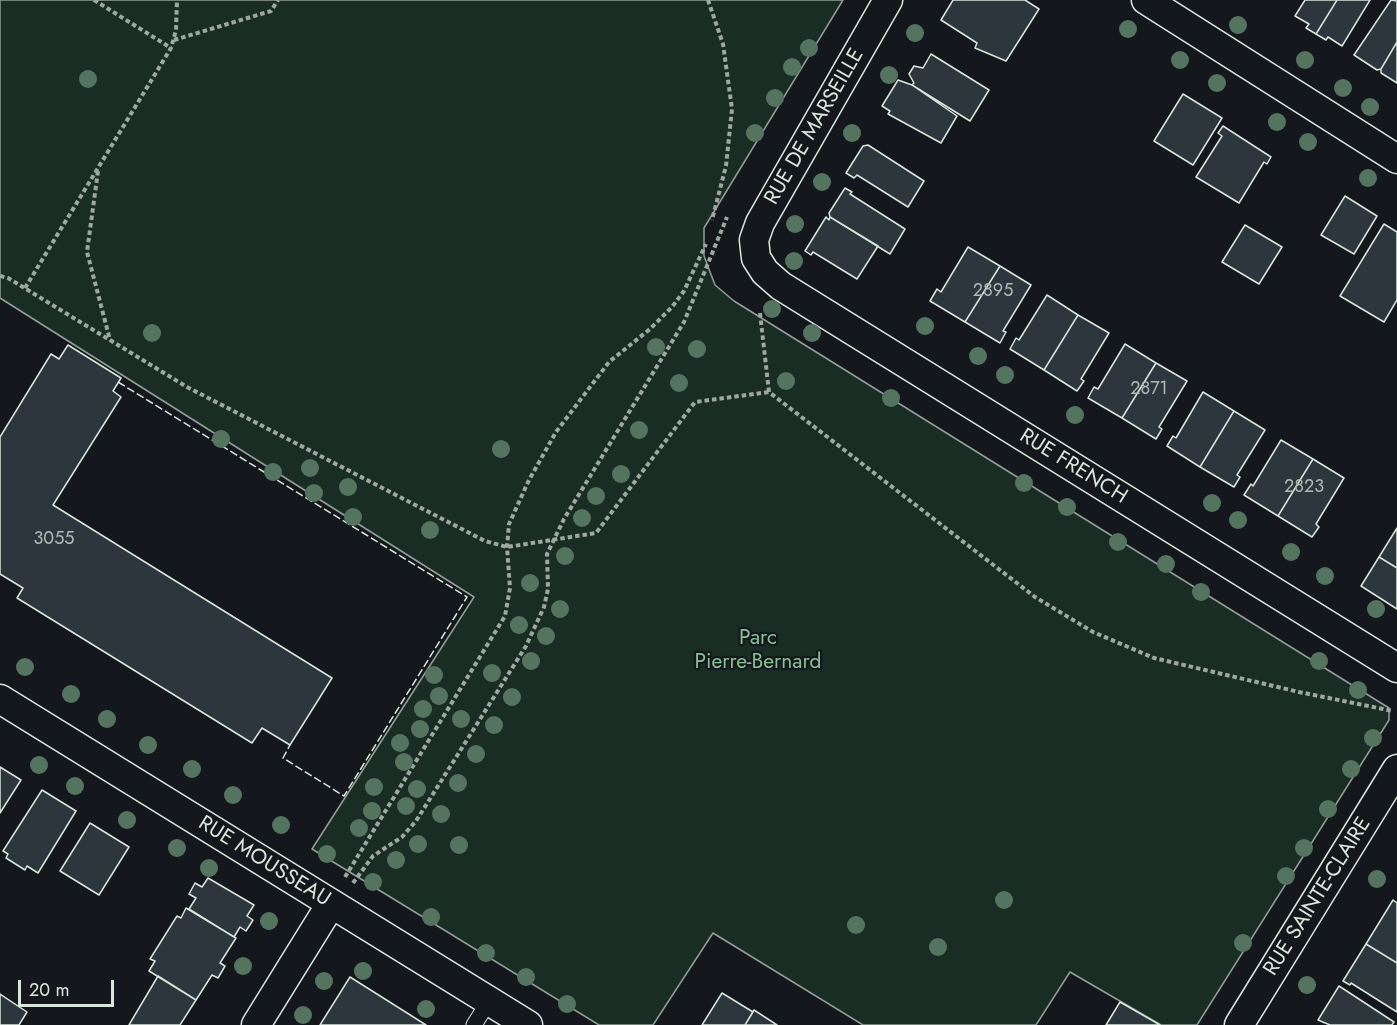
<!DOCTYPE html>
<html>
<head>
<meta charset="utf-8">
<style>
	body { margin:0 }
	#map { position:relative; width:1397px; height:1025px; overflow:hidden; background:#14181c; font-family:Jost,sans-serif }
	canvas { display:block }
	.scale { position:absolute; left:18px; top:980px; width:96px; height:27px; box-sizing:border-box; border:3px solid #d8e6dc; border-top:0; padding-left:8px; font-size:18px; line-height:21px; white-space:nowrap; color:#d8e6dc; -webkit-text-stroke:4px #14181c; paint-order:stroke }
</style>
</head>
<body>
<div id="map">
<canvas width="1397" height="1025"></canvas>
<div class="scale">20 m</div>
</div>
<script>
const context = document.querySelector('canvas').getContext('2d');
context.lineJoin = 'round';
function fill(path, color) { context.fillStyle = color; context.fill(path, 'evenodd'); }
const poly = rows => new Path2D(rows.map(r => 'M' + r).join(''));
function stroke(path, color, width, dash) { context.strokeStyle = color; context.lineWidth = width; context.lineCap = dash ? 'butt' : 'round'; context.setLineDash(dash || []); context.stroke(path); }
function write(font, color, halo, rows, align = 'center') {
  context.font = font + ' Jost,sans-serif'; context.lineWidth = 4.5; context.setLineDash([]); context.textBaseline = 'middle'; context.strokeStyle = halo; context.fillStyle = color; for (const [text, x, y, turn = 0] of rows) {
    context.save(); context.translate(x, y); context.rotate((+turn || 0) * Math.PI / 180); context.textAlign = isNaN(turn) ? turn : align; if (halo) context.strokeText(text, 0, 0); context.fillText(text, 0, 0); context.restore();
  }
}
const green = poly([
	[0,0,843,0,704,228,704,256,715,285,734,301,1389,708,1389,720,1197,1025,1161,1025,1070,972,1036,1025,863,1025,713,933,653,1025,599,1025,312,849,474,597,0,298,0,0]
]);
fill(green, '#1a2d24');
stroke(green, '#939e99', 1.5);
const building = poly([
	[953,0,1025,0,1039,9,1006,61,975,48,977,43,941,20,953,0],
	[1305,0,1337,0,1316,34,1306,28,1309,24,1295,16,1305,0],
	[1337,0,1370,0,1342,46,1328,37,1326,40,1316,34,1337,0],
	[1391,0,1397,1,1397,42,1381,69,1377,70,1354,55,1391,0],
	[1397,42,1397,83,1381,73,1381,69,1397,42],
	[931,54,989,90,970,121,912,85,914,83,909,74,914,66,923,68,931,54],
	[898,80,912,85,957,116,941,143,888,114,890,111,882,106,898,80],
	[1183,94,1222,118,1193,165,1154,141,1183,94],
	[1223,126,1271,157,1267,164,1264,162,1239,203,1196,177,1222,136,1218,133,1223,126],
	[868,145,924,181,908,207,857,175,854,178,846,173,863,146,868,145],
	[845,188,852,192,850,194,905,229,890,254,830,217,829,213,845,188],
	[1345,196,1377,216,1354,254,1321,235,1345,196],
	[826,217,829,220,830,217,878,246,857,279,813,252,811,255,805,251,826,217],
	[1384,224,1397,232,1397,300,1384,322,1340,296,1384,224],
	[1245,225,1282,247,1259,284,1222,262,1245,225],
	[968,247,1000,266,965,322,930,301,937,289,941,292,968,247],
	[1000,266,1031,285,1003,331,1006,332,1000,343,965,322,1000,266],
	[1047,295,1078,315,1044,370,1010,349,1016,338,1019,340,1047,295],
	[1078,315,1109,333,1081,379,1084,381,1077,391,1044,370,1078,315],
	[1125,344,1156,363,1122,418,1088,398,1094,387,1098,389,1125,344],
	[68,345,121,378,113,391,121,397,53,505,332,678,290,745,262,728,252,743,17,598,23,588,0,574,0,437,51,354,59,359,68,345],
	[1156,363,1187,381,1159,427,1162,429,1156,439,1122,418,1156,363],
	[1203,392,1234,411,1200,467,1167,446,1173,436,1176,438,1203,392],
	[1234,411,1265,430,1237,475,1240,477,1234,487,1200,467,1234,411],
	[1281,440,1313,459,1278,516,1244,495,1251,484,1253,486,1281,440],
	[1313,459,1344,478,1316,524,1319,527,1312,537,1278,516,1313,459],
	[1397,528,1397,568,1379,557,1397,528],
	[1379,557,1397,568,1397,609,1361,586,1379,557],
	[0,767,21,780,0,813,0,767],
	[42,790,76,811,38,873,27,866,25,870,6,858,8,854,3,851,42,790],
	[90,823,129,847,99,895,60,871,90,823],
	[208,878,254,905,247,916,253,920,246,931,240,927,234,937,189,909,196,898,189,894,195,883,202,887,208,878],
	[1393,900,1397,903,1397,963,1366,944,1393,900],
	[186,908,236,938,220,963,225,966,218,978,212,975,196,1000,149,971,155,961,150,959,177,916,181,918,186,908],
	[1366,944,1397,963,1397,1012,1351,983,1350,985,1343,981,1366,944],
	[158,976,196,1000,180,1025,129,1025,158,976],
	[350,977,426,1025,320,1025,350,977],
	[1339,986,1394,1022,1392,1025,1330,1025,1318,1020,1339,986],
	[722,993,753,1012,745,1025,702,1025,722,993],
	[0,994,27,1012,19,1025,0,1025,0,994],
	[1120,1002,1160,1025,1106,1025,1120,1002],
	[754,1010,777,1025,745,1025,754,1010]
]);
fill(building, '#2c363c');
stroke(building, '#d8e6dc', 1.5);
const service = poly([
	[474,1025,489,1001]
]);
const minor = poly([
	[888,0,760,223,754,240,756,258,765,272,781,286,1397,668],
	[1146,0,1397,159],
	[0,699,528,1025],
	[256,1025,331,904],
	[1239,1025,1397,769]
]);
stroke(service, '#d8e6dc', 17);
stroke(minor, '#d8e6dc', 31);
stroke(poly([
	[94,0,171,48],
	[708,0,723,44,732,109,726,166,712,220],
	[174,40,271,11,278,0],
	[98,171,87,252,110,340],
	[0,276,8,278,187,387,485,541,507,547,596,533,695,402,769,392],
	[25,288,171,48,176,30,177,0],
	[760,313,769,392,1035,597,1093,632,1154,658,1299,692,1393,711],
	[345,877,505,616,510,588,507,547,509,524,529,480,556,432,609,362,650,329,672,307,684,291,706,244],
	[353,883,373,856,402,837,416,821,526,646,544,607,548,589,547,554,564,519,684,322,727,217]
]), '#9da8a2', 4, [4.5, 3]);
stroke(service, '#14181c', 15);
stroke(minor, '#14181c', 28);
stroke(poly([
	[118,382,467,597,344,796,283,758,290,745]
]), '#d8e6dc', 1.5, [8, 3]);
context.fillStyle = '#55745f';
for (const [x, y] of [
	[1238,25],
	[1128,29],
	[915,33],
	[809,48],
	[1180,60],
	[1305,60],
	[792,67],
	[889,75],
	[88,79],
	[1217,83],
	[1343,88],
	[775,98],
	[1370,107],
	[1277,122],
	[755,133],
	[852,133],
	[1308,142],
	[1368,178],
	[822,182],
	[795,224],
	[794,261],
	[772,309],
	[925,326],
	[152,333],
	[812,333],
	[656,347],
	[697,349],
	[978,356],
	[1005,375],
	[786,381],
	[679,383],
	[891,398],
	[1075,415],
	[639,430],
	[221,439],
	[501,449],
	[310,468],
	[273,472],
	[621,474],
	[1024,483],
	[348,487],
	[314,493],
	[596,496],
	[1212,503],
	[1067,507],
	[353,517],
	[582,518],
	[1238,520],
	[430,530],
	[1118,542],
	[1291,552],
	[565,556],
	[1166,564],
	[1325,576],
	[530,583],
	[1201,592],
	[560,609],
	[1376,609],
	[519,625],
	[546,636],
	[531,661],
	[1319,661],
	[25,667],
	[492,673],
	[434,675],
	[1358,690],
	[71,694],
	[439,696],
	[512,697],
	[423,709],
	[107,719],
	[461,719],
	[494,725],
	[420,729],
	[1373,738],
	[400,743],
	[148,745],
	[476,754],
	[404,762],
	[39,765],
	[192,769],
	[1351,769],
	[458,783],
	[75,786],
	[374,787],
	[417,789],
	[233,795],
	[406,806],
	[1328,809],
	[372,811],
	[441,814],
	[127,820],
	[281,825],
	[359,828],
	[418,844],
	[459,845],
	[177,848],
	[1304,848],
	[327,854],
	[396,860],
	[209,868],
	[1286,876],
	[1377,879],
	[373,882],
	[1004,900],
	[431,917],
	[269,921],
	[856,925],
	[1243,943],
	[938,947],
	[486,953],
	[243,966],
	[363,971],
	[526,977],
	[324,981],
	[1307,985],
	[567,1004],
	[426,1009],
	[303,1015]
]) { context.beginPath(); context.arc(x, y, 9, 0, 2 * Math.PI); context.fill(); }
write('18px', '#adbab4', null, [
	["2895",993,292],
	["2871",1149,390],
	["2823",1304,488],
	["3055",54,540]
]);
write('21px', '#d8e6dc', '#14181c', [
	["RUE DE MARSEILLE",815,127,-60],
	["RUE FRENCH",1073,467,32],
	["RUE MOUSSEAU",264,862,32],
	["RUE SAINTE-CLAIRE",1318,897,-58]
]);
write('21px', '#8ac095', '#14181c', [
	["Parc",758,639],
	["Pierre-Bernard",758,663]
]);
</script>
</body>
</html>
